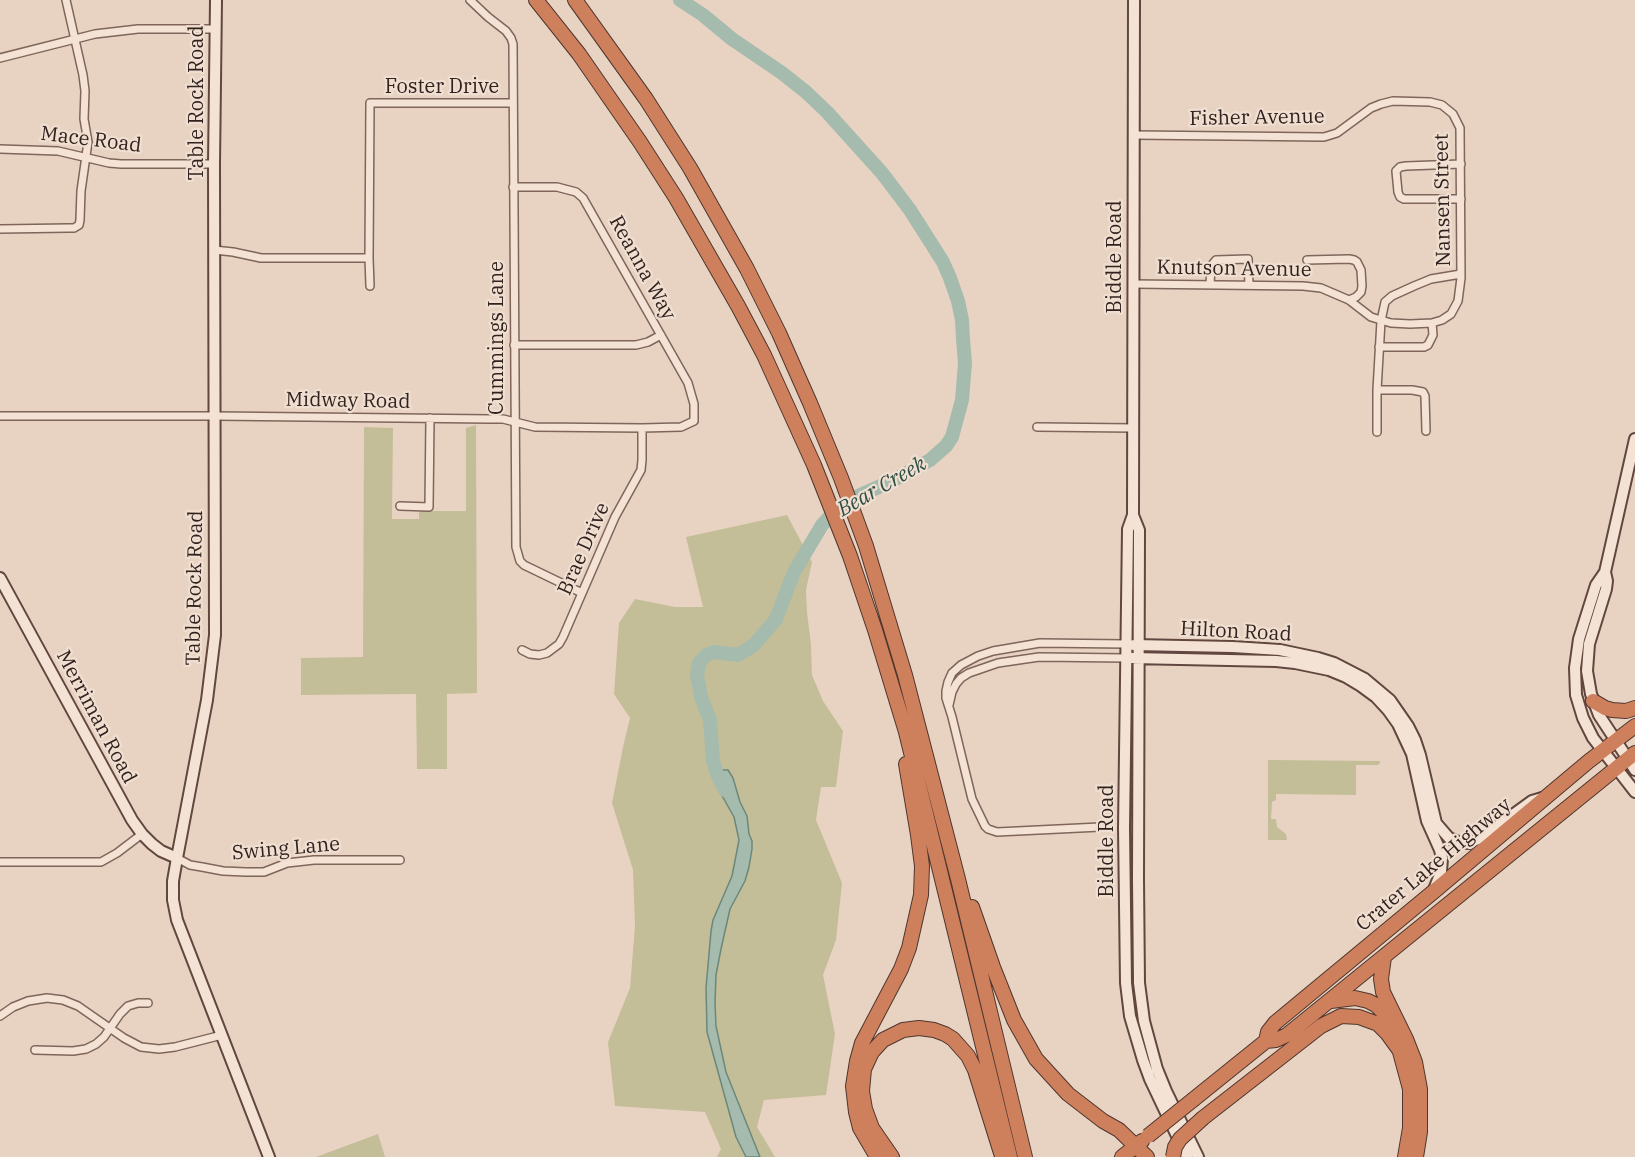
<!DOCTYPE html>
<html>
<head>
<meta charset="utf-8">
<style>
	body { margin:0 }
	canvas { display:block; background:#e8d3c2 }
</style>
</head>
<body>
<canvas width="1635" height="1157"></canvas>
<script>
const context = document.querySelector('canvas').getContext('2d');
context.lineJoin = 'round';
function fill(path, color) { context.fillStyle = color; context.fill(path, 'evenodd'); }
const poly = rows => new Path2D(rows.map(r => 'M' + r).join(''));
function stroke(path, color, width, dash) { context.strokeStyle = color; context.lineWidth = width; context.lineCap = dash ? 'butt' : 'round'; context.setLineDash(dash || []); context.stroke(path); }
function write(font, color, halo, rows, align = 'center') {
  context.font = font + ' "IBM Plex Serif",serif'; context.lineWidth = 4.5; context.setLineDash([]); context.textBaseline = 'middle'; context.strokeStyle = halo; context.fillStyle = color; for (const [text, x, y, turn = 0] of rows) {
    context.save(); context.translate(x, y); context.rotate((+turn || 0) * Math.PI / 180); context.textAlign = isNaN(turn) ? turn : align; if (halo) context.strokeText(text, 0, 0); context.fillText(text, 0, 0); context.restore();
  }
}
fill(poly([
	[476,425,477,693,447,694,447,769,417,769,416,694,301,695,301,658,363,657,364,427,393,428,392,519,419,519,419,511,466,511,466,428],
	[787,515,812,562,806,590,807,612,811,645,812,675,823,701,843,731,836,787,821,787,816,820,842,883,836,940,823,975,835,1034,826,1095,764,1100,757,1127,775,1157,717,1157,721,1149,705,1112,615,1106,608,1042,630,988,635,926,633,870,612,803,623,747,630,718,614,694,619,623,635,599,675,607,703,607,686,537],
	[1268,760,1380,761,1380,763,1378,765,1356,765,1356,795,1276,794,1276,800,1272,802,1271,819,1276,819,1277,827,1286,834,1287,840,1268,840],
	[378,1134,385,1157,316,1157]
]), '#c4be98');
const water = poly([
	[721,770,728,770,733,778,740,802,747,816,749,834,752,841,752,849,749,867,745,881,730,909,721,949,716,975,715,1003,716,1026,726,1072,760,1157,746,1157,736,1137,707,1032,706,988,711,931,713,920,732,876,739,840,734,817,716,785,714,776,721,770]
]);
fill(water, '#a4bbae');
stroke(water, '#6c887a', 1.5);
stroke(poly([
	[680,0,703,15,732,39,782,73,806,92,827,112,882,173,910,210,943,262,950,278,958,301,962,320,963,339,965,363,962,400,952,437,946,446,930,460,894,480,854,498,835,511,822,525,794,572,776,619,754,645,738,655,714,652,706,655,699,663,697,675,701,697,710,720,713,761,717,774,725,790]
]), '#a4bbae', 14);
const street = poly([
	[470,0,488,17,506,31,511,38,513,44,516,547,520,561,524,565,582,593],
	[0,58,95,34,138,29,216,29],
	[0,149,58,151,109,163,121,164,214,164],
	[1461,164,1406,166,1400,167,1396,171,1398,192,1400,197,1404,199,1461,199],
	[0,229,69,228,74,228,79,225,80,220,81,191,88,142,84,119,85,91,83,75,66,0],
	[214,250,233,252,261,258,369,258,370,103,513,103],
	[369,258,370,286],
	[1307,260,1349,259,1354,260,1357,262,1361,270,1362,286,1361,292,1356,297,1349,300],
	[1133,284,1303,286,1321,288,1349,300,1371,317,1391,323,1410,324,1432,323,1442,320,1451,314,1458,301,1461,278,1460,128,1453,114,1442,105,1430,102,1393,101,1381,104,1371,108,1337,133,1324,137,1134,135],
	[1210,285,1211,266,1216,260,1248,259,1249,285],
	[514,345,636,345,648,342,661,335],
	[1379,347,1424,347,1428,345,1433,335,1432,323],
	[1377,390,1412,390,1423,392,1425,396,1426,431],
	[0,416,215,416,490,419,503,419,535,427,642,428,681,427,694,421,694,404,688,383,583,198,576,192,557,187,513,187],
	[1037,427,1133,428],
	[1377,432,1377,390,1381,321,1385,302,1392,296,1414,286,1431,279,1461,274],
	[400,506,429,507,430,418],
	[522,650,530,654,539,655,547,653,559,644,563,637,615,517,641,470,642,460,642,428],
	[949,705,952,692,956,684,961,678,969,673,998,663,1039,657,1126,658],
	[1100,827,997,832,988,829,985,826,972,799,952,717,946,698,946,691,948,682,952,673,961,665,978,656,993,651,1040,643,1126,644],
	[177,858,190,865,202,867,223,871,246,872,264,872,287,863,314,860,400,860],
	[0,862,101,862,117,853,142,834],
	[0,1016,13,1007,28,1001,47,998,63,1000,78,1006,124,1038,141,1047,159,1049,175,1047,222,1035],
	[35,1050,73,1051,86,1049,96,1044,104,1037,120,1014,128,1006,138,1003,148,1003]
]);
const secondary = poly([
	[216,0,214,164,215,635,207,700,177,858,173,881,173,900,177,920,269,1157],
	[1134,0,1133,515,1128,529,1124,828,1126,983,1130,1016,1143,1060,1150,1079,1187,1157],
	[1635,439,1605,572,1607,581,1606,589,1589,644,1587,671,1591,694,1599,715,1635,770],
	[1133,515,1139,530,1138,879,1139,983,1144,1021,1157,1069,1166,1091,1198,1157],
	[1605,572,1596,585,1579,639,1575,668,1576,695,1583,718,1593,738,1635,792],
	[0,578,132,820,142,834,152,844,161,851,177,858],
	[1134,645,1233,647,1280,650,1318,658,1334,663,1365,679,1390,700,1408,726,1415,740,1420,755,1436,823,1449,838,1458,842,1469,843,1481,838,1532,801,1542,798],
	[1132,658,1276,661,1295,663,1329,670,1346,677,1361,686,1376,697,1388,710,1398,724,1412,754,1427,821,1440,850,1442,858,1441,872,1433,892]
]);
const highway = poly([
	[536,0,579,54,640,142,676,198,738,306,764,355,814,465,850,556,875,630,906,732,1010,1157],
	[575,0,646,99,690,168,747,269,779,333,810,403,841,478,866,546,905,675,958,879,1025,1157],
	[1593,701,1605,708,1612,710,1626,711,1635,708],
	[972,907,993,967,1014,1020,1036,1059,1068,1094,1103,1121,1119,1130,1147,1157],
	[1384,957,1381,979,1383,992,1406,1039,1415,1062,1420,1089,1420,1132,1416,1157],
	[1331,1001,1355,998,1368,1001,1376,1005,1383,1012,1392,1029,1397,1041,1410,1089,1410,1128,1405,1157],
	[1266,1041,1268,1032,1275,1023,1432,893,1589,761,1635,726],
	[1194,1099,1266,1041,1276,1040,1287,1035,1635,753],
	[1203,1118,1321,1026,1341,1016,1359,1017,1378,1024,1387,1033,1400,1051],
	[877,1157,860,1128,856,1112,853,1086,857,1061,862,1043,901,969,909,948,921,895,922,866,918,835,906,764],
	[892,1157,872,1128,865,1109,862,1091,864,1069,872,1052,883,1040,903,1030,919,1028,934,1030,945,1034,953,1039,968,1056,975,1070,1001,1153],
	[1122,1157,1142,1141]
]);
stroke(street, '#7f655b', 10);
stroke(secondary, '#61473f', 14);
stroke(highway, '#4e362f', 16);
stroke(street, '#f4e2d4', 7);
stroke(secondary, '#f4e2d4', 10);
stroke(highway, '#ce7f5c', 14);
const highwayBridge = poly([
	[1148,1136,1194,1099],
	[1173,1157,1175,1147,1180,1139,1203,1118]
]);
stroke(highwayBridge, '#4e362f', 16, []);
stroke(highwayBridge, '#ce7f5c', 14);
write('20px', '#31221e', '#f0dfd1', [
	["Foster Drive",442,87],
	["Table Rock Road",197,103,-90],
	["Fisher Avenue",1257,118,-1],
	["Mace Road",91,140,7],
	["Nansen Street",1443,200,-91],
	["Biddle Road",1115,257,-90],
	["Reanna Way",642,268,61],
	["Knutson Avenue",1234,269,1],
	["Cummings Lane",497,338,-90],
	["Midway Road",348,401,1],
	["Brae Drive",584,549,-66],
	["Table Rock Road",195,588,-89],
	["Hilton Road",1236,632,3],
	["Merriman Road",96,717,62],
	["Biddle Road",1107,841,-90],
	["Swing Lane",286,849,-5],
	["Crater Lake Highway",1434,865,-40]
]);
write('italic 21px', '#2f4f45', '#f0dfd1', [
	["Bear Creek",882,487,-30]
]);
</script>
</body>
</html>
